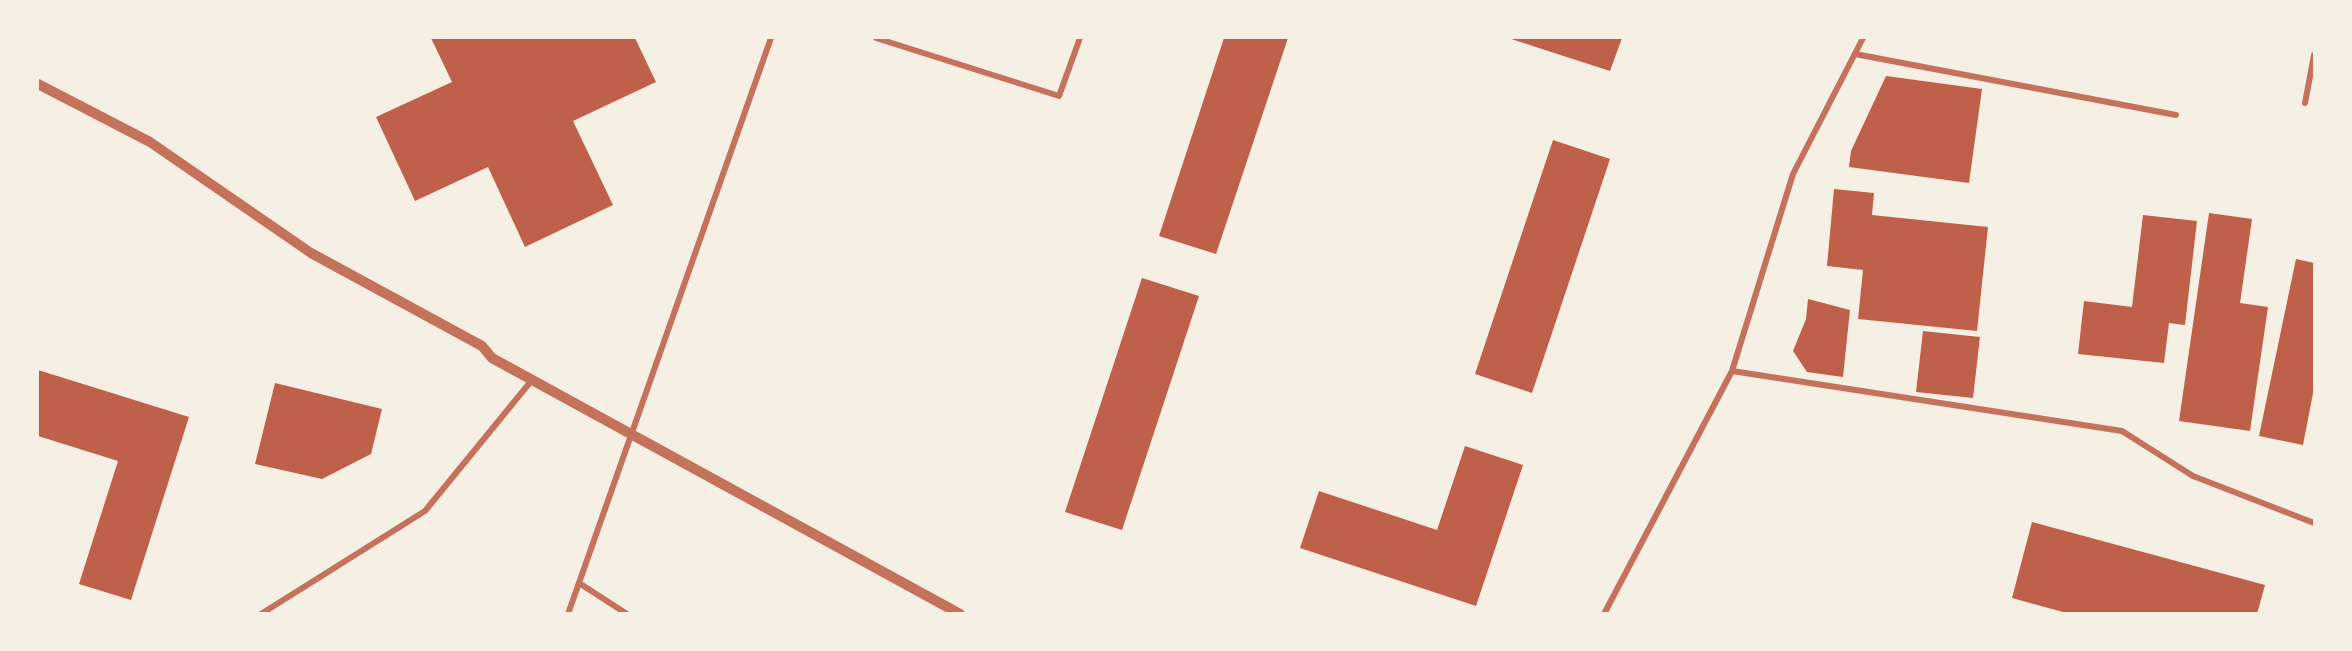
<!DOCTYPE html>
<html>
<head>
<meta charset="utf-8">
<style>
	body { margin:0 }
	#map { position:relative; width:2352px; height:651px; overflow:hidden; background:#f6efe4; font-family:Helvetica,sans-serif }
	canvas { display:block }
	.frame { position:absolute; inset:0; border:39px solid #f6efe4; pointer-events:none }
</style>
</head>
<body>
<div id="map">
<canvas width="2352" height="651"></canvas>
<div class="frame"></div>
</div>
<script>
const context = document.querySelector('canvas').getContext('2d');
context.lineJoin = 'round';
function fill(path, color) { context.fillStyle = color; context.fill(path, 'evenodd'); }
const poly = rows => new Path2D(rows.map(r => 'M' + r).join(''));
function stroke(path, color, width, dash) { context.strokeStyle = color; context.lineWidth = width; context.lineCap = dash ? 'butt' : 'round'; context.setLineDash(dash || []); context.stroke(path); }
fill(poly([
	[431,38,635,38,656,82,573,121,613,205,525,247,488,167,415,201,376,117,452,82],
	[1224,38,1288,38,1216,254,1159,236],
	[1508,38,1622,38,1610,71],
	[1886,76,1982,89,1969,183,1849,167,1851,151],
	[1553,140,1610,159,1532,393,1475,374],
	[1834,189,1874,193,1872,215,1988,227,1977,331,1858,319,1863,270,1827,266],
	[2209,213,2252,219,2240,303,2268,307,2250,431,2179,421],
	[2143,215,2197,221,2185,325,2169,323,2164,363,2078,354,2084,301,2132,307],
	[2296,259,2314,263,2314,388,2303,445,2259,436],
	[1142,278,1199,296,1122,530,1065,512],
	[1808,299,1850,310,1843,377,1807,372,1793,351,1806,319],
	[1923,331,1980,337,1973,398,1916,392],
	[38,370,189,417,131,600,79,584,118,461,38,436],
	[275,383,382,409,371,454,322,479,255,464],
	[1465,446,1523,465,1476,606,1300,548,1319,491,1437,530],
	[2032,522,2265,585,2257,614,2070,614,2012,598]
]), '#bf614a');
stroke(poly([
	[876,38,1059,96,1080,38],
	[1855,54,2176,115],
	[2305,103,2314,55],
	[1732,371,2122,431,2193,476,2314,523],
	[579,583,627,614],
	[261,614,425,511,532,380],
	[568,614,771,38],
	[1604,614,1732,371,1793,174,1863,38]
]), '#c5725c', 6);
stroke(poly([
	[38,84,150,142,311,253,482,346,492,358,960,614]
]), '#c5725c', 10);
</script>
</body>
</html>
